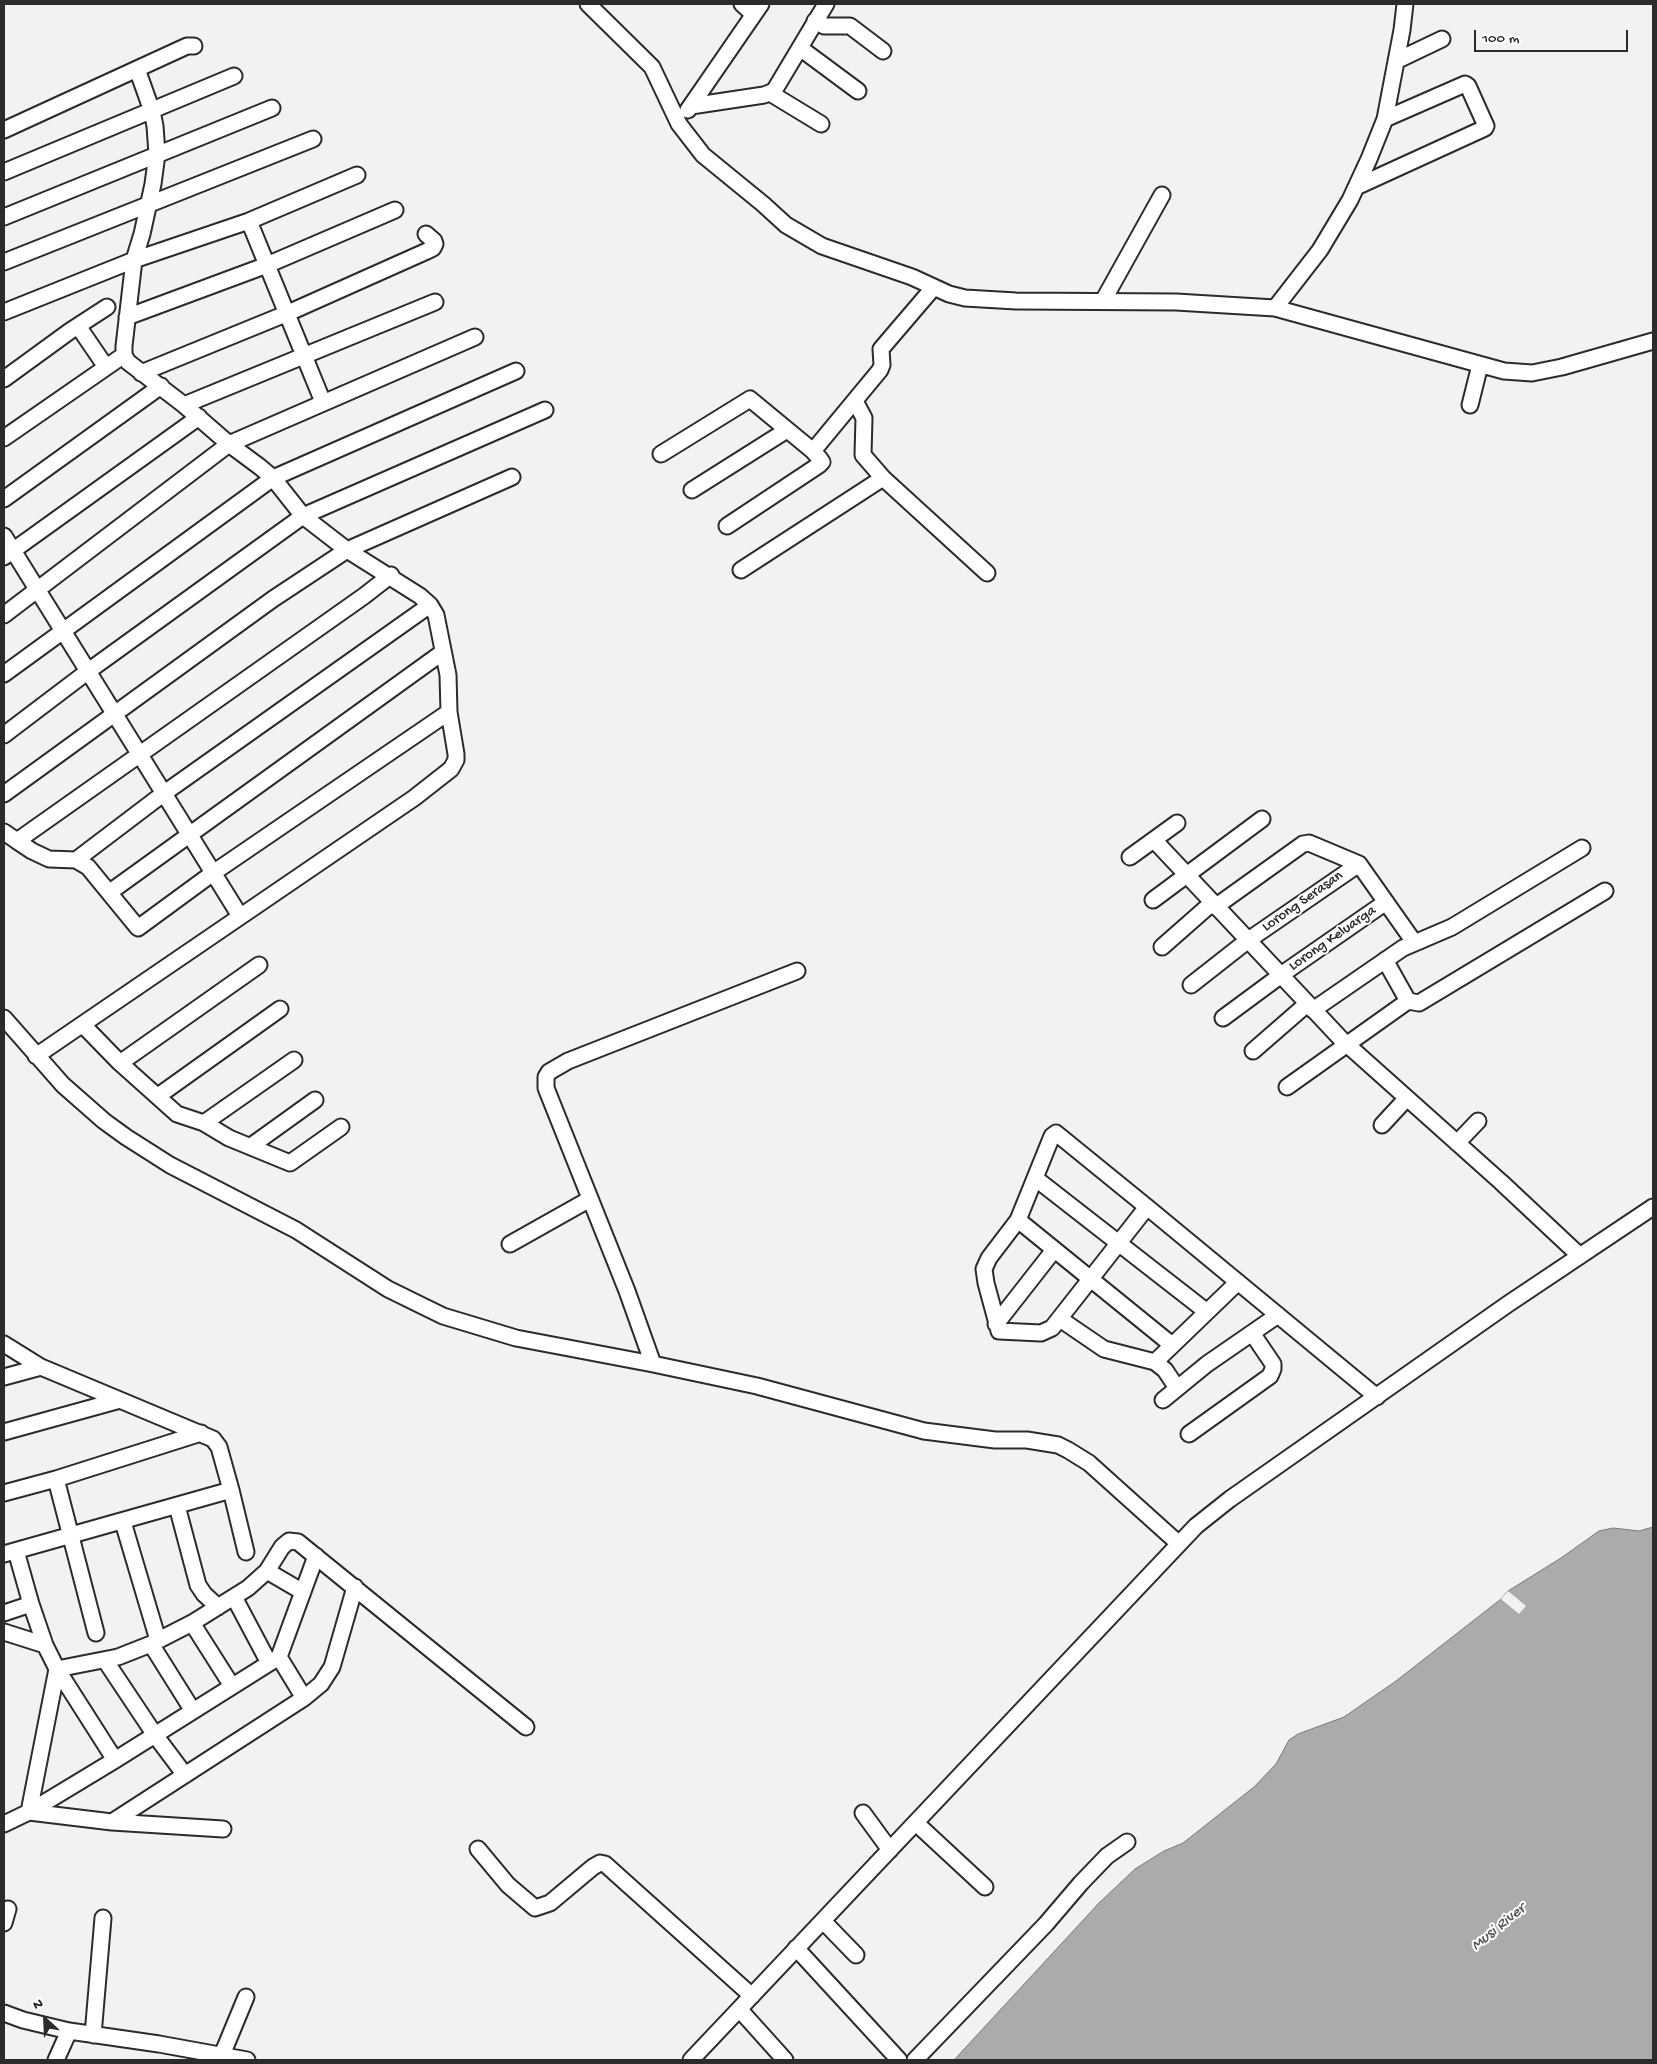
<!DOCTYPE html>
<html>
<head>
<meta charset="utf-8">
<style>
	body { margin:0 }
	#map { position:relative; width:1657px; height:2064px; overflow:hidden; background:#f2f2f2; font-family:"Gochi Hand",sans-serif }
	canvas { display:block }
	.frame { position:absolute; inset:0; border:5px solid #2b2b2b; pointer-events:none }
	.north { position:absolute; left:20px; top:1994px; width:50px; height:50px; -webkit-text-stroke:4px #fff; paint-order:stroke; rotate:335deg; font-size:14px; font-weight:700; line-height:20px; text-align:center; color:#2b2b2b }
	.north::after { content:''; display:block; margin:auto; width:18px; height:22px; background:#2b2b2b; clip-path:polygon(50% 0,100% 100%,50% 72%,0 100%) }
	.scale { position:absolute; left:1474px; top:30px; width:154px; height:22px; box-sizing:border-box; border:2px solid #2b2b2b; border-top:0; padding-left:6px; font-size:15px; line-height:18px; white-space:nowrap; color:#2b2b2b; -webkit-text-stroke:4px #fff; paint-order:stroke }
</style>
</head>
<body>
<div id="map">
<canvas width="1657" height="2064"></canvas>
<div class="frame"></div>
<div class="north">N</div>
<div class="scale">100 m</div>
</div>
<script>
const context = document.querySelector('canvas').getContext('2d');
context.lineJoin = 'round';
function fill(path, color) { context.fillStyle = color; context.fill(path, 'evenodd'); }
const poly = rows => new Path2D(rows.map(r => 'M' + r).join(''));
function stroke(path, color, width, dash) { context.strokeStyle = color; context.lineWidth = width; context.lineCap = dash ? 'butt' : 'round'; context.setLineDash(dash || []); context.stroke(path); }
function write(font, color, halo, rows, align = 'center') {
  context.font = font + ' "Gochi Hand",sans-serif'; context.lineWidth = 4; context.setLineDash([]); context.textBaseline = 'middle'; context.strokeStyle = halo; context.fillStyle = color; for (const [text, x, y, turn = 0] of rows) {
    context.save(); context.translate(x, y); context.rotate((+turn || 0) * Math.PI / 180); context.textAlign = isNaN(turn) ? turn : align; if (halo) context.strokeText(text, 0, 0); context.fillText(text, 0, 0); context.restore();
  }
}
const water = poly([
	[1653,1527,1653,2060,954,2060,1099,1903,1135,1869,1164,1851,1183,1843,1254,1787,1276,1764,1289,1740,1298,1734,1344,1717,1396,1681,1501,1599,1508,1591,1561,1558,1599,1531,1613,1528,1639,1531,1653,1527]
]);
fill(water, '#ababab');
stroke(water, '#787878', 1);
fill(poly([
	[1508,1591,1526,1606,1519,1614,1501,1599]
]), '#f2f2f2');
const minor = poly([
	[588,4,652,67,679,124,703,155,763,204,786,225,822,246,912,277,949,294,965,298,1016,301,1176,302,1275,308,1504,371,1532,373,1562,367,1653,341],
	[742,4,753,14],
	[815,21,824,26,850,26,883,51],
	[800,48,858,91],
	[1396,61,1442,39],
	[137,69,152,111,155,126,157,154,153,184,142,234,134,260,124,346,124,355,128,362,184,405,229,444,260,467,273,478,303,516,347,550,512,477],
	[770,93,821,124],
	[691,106,764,95,774,91,826,4],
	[688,110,761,4],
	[4,130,187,46,194,46],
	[4,172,234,76],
	[1356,187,1485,128,1486,126,1468,86,1465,84,1385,119],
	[4,217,272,108],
	[249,221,323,402],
	[4,262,313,139],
	[1103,301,1162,195],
	[1275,308,1320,250,1350,200,1369,159,1385,119,1402,30,1405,4],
	[4,312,134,260,249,221,357,175],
	[127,317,267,265,395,210],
	[78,326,106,367],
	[141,373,288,313,427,251,433,248,435,244,434,241,426,234],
	[4,379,70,331,107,307],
	[855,401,864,418,863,455,883,478,987,573],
	[184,405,435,302],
	[1470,405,1480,365],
	[4,438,124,355],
	[813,451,880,370,882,365,881,349,934,287],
	[661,454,750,399,813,451,820,459,822,462,819,465,727,526],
	[692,490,787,430],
	[4,499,161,386],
	[4,536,240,916],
	[4,557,199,417],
	[741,570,883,478],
	[4,615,229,444,475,337],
	[4,674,273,478,516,371],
	[4,735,87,672,303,516,545,410],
	[4,794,273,599,347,550,420,596,430,605,436,615,448,675,449,712,456,754,456,760,451,769,414,798,36,1056],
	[4,832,17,841,364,596,391,575],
	[1154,840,1342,1040,1501,1182,1580,1256],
	[17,841,32,851,49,859,76,860,88,867,138,928,213,873,449,712],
	[1130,857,1177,823],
	[76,860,163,794,430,605],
	[110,892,443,652],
	[1153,900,1262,819],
	[1215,907,1303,844,1309,843,1359,864,1414,942],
	[1162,947,1212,903],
	[1385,960,1408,1001],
	[1191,985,1247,941,1359,864],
	[1313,1010,1403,948,1452,927,1582,848],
	[4,1018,63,1085,104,1121,126,1137,170,1165,296,1230,388,1289,443,1316,516,1338,653,1364,757,1386,924,1431,995,1440,1027,1440,1058,1445,1068,1450,1089,1463,1178,1543],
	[1223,1018,1288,970,1386,902],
	[83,1025,120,1063,177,1114,204,1123,229,1138,290,1163,341,1127],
	[1253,1051,1307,1004],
	[120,1063,259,965],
	[1287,1087,1408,1001,1419,1003,1605,891],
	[158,1096,280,1009],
	[204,1123,294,1060],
	[1382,1125,1406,1099],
	[1457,1143,1478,1121],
	[251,1146,315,1100],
	[1035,1178,1207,1312],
	[1147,1207,1052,1328,1041,1333,999,1331,986,1283,984,1269,989,1258,1018,1220,1052,1136,1056,1133,1147,1207,1377,1397],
	[1018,1220,1172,1345],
	[510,1244,590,1199],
	[1060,1319,1104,1349,1155,1362,1238,1282],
	[996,1324,1054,1250],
	[4,1344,41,1367,213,1439,219,1447,231,1490,4,1554],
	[1155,1362,1165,1370,1177,1388],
	[653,1364,627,1291,546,1088,546,1077,549,1072,568,1061,797,971],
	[4,1377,41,1367],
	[1163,1400,1207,1364,1278,1315],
	[4,1432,120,1400],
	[1189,1434,1270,1376,1273,1369,1273,1364,1252,1333],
	[56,1479,96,1633],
	[231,1490,246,1552],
	[4,1493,56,1479,201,1433],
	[177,1506,198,1585,204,1594,218,1607],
	[123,1522,158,1640],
	[16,1551,31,1604,45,1645,57,1669,115,1760],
	[267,1571,303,1592],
	[234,1597,269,1663],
	[4,1613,31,1604],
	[192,1623,232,1686],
	[4,1632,45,1645],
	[151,1644,193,1711],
	[105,1660,155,1735,185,1775],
	[304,1698,321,1684,332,1667,355,1587],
	[863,1813,890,1850],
	[112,1822,304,1698,279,1657],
	[916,1823,985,1887],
	[4,1824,29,1812,115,1760,279,1657,316,1556],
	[223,1829,112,1822,29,1812,57,1669,118,1657,151,1644,192,1623,248,1588,267,1571,282,1547,289,1541,298,1542,526,1727],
	[478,1849,508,1885,535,1908,550,1903,593,1867,600,1863,605,1864,752,1996],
	[823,1921,856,1955],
	[4,1923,8,1909],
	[796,1948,899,2060],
	[740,2010,785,2060],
	[4,2013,23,2020,69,2031,159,2044,247,2060],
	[93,2035,103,1918],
	[222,2055,246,1997],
	[56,2060,69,2031],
	[691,2060,1196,1526,1230,1499,1508,1304,1653,1207],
	[915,2060,1046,1924,1081,1883,1107,1856,1127,1842]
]);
stroke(minor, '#2b2b2b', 19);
stroke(minor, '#fff', 15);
write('15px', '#2b2b2b', '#fff', [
	["Lorong Serasan",1303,902,-35],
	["Lorong Keluarga",1333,939,-35]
]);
write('italic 16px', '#585858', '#fff', [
	["Musi River",1499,1928,-39]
]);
</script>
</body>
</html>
